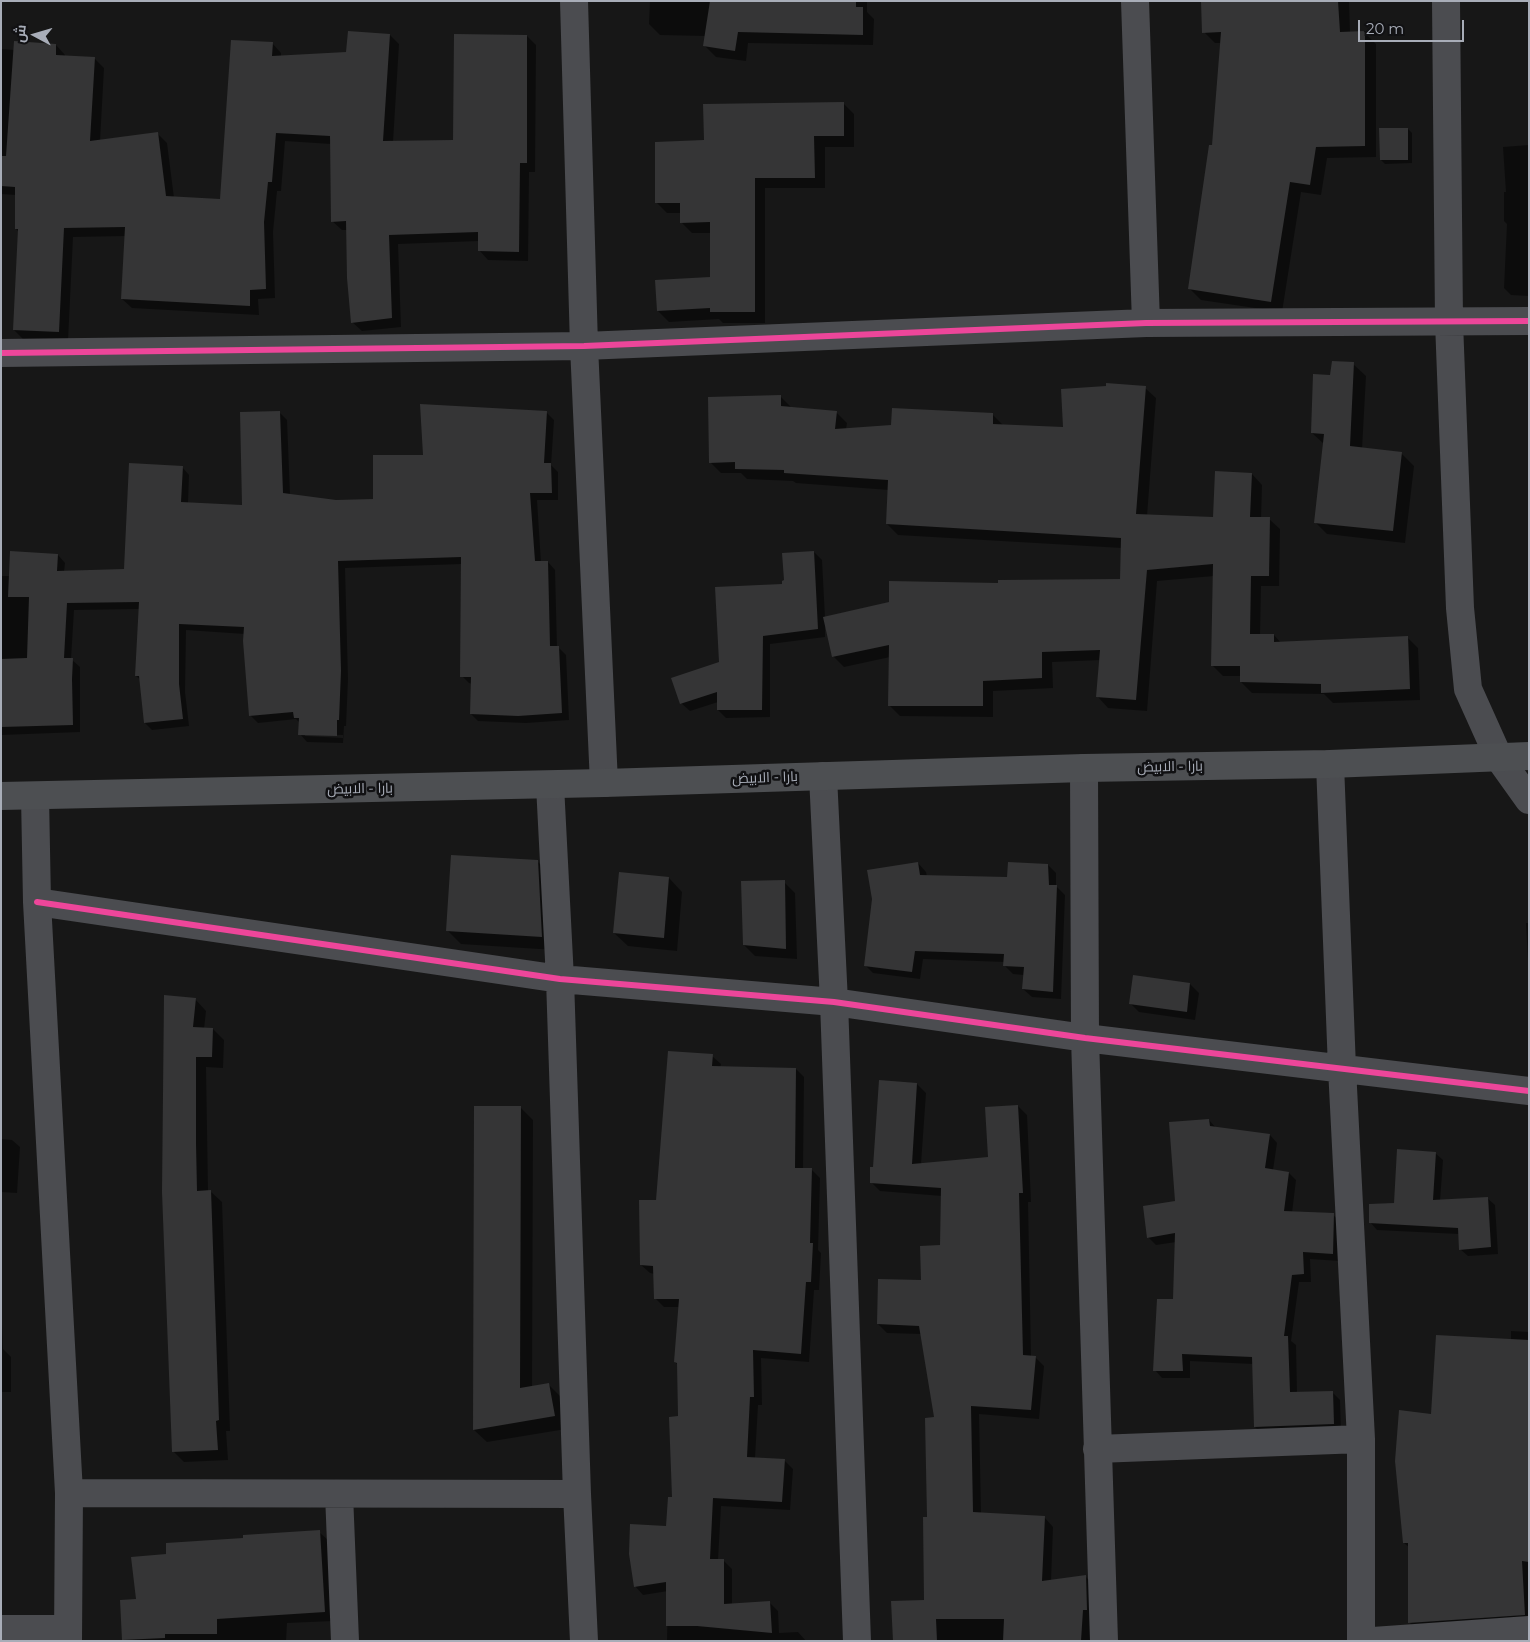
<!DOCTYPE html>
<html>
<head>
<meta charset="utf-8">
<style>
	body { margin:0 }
	#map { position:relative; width:1530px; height:1642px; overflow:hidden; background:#171717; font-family:Montserrat,Cairo,sans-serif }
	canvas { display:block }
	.frame { position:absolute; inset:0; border:2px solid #a8adb8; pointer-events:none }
	.north { position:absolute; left:10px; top:10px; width:50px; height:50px; -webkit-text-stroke:4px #111113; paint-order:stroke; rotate:276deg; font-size:14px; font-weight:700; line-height:20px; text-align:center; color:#a8adb8 }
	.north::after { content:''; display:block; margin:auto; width:18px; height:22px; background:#a8adb8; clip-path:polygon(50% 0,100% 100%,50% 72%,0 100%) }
	.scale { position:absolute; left:1358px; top:20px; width:106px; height:22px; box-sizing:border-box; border:2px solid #a8adb8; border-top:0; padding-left:6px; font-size:15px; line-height:18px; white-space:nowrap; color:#a8adb8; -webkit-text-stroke:4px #111113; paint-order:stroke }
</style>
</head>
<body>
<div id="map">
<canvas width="1530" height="1642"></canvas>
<div class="frame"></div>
<div class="north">ش</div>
<div class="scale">20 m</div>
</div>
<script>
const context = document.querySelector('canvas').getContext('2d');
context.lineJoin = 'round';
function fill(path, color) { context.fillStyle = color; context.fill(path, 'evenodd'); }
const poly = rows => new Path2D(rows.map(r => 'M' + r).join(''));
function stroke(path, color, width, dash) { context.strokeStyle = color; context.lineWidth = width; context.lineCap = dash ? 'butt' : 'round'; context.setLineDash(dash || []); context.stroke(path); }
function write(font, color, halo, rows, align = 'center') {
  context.font = font + ' Montserrat,Cairo,sans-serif'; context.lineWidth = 5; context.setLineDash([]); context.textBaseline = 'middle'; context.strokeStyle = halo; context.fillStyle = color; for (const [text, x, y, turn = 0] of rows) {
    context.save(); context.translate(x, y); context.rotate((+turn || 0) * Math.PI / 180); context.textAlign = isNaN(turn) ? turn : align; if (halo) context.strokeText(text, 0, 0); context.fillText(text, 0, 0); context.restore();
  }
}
fill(poly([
	[650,1,867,1,867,12,874,19,873,45,748,43,746,61,716,57,705,46,706,36,660,35,649,24],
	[1202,1,1349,1,1350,33,1365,33,1376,44,1376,157,1327,158,1321,195,1301,192,1282,312,1201,300,1190,289,1213,146,1222,43,1215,43,1204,32],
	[390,35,399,44,393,142,454,142,527,36,536,45,535,172,529,172,528,261,488,260,479,250,479,241,398,244,401,327,362,331,352,322,348,230,342,230,332,221,331,144,285,141,281,191,277,191,273,232,275,298,258,299,259,315,132,308,122,299,126,236,73,237,68,341,23,339,14,330,19,232,16,229,16,195,1,194,1,49,14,50,56,45,65,55,65,57,95,59,104,68,100,141,158,134,167,143,174,198,221,201,272,43,281,53,281,57,347,53],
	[843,103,854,114,854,147,825,147,825,188,765,188,765,323,723,323,719,319,669,322,658,311,712,278,712,233,692,233,681,222,681,213,667,213,656,202,705,142],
	[1408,129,1412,133,1412,163,1385,164,1381,160],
	[1529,145,1529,296,1511,295,1504,288,1507,224,1504,221,1504,192,1506,192,1503,147],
	[1353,364,1366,376,1362,449,1401,453,1414,466,1405,543,1327,534,1315,522,1324,444,1312,433,1331,377],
	[1145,388,1156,398,1147,516,1214,519,1252,474,1262,485,1261,519,1269,519,1280,529,1279,586,1261,586,1260,635,1274,635,1281,643,1407,637,1418,648,1420,700,1333,703,1324,694,1252,693,1241,682,1241,676,1223,676,1213,666,1214,576,1157,581,1147,711,1108,708,1098,697,1101,660,1052,662,1053,688,993,691,993,717,900,716,890,706,890,657,844,667,833,656,825,625,825,637,770,644,770,717,726,718,718,710,718,702,690,711,681,703,720,663,784,585,814,552,822,560,825,618,1122,580,1122,548,898,535,887,524,889,490,796,483,793,481,747,479,741,473,721,473,710,462,781,397,791,407,836,412,847,423,846,429,892,427,992,414,1003,425,1064,429],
	[279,412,287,420,290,495,336,501,374,500,424,456,547,413,554,420,551,465,558,472,558,500,537,500,541,563,548,562,555,570,557,648,558,647,566,655,569,720,526,723,478,721,471,714,472,684,469,683,462,676,462,564,345,568,348,679,346,726,344,726,343,743,307,742,300,734,300,723,296,719,258,723,250,715,245,634,186,630,185,692,189,726,152,730,145,723,141,680,136,676,140,609,74,610,71,659,80,667,80,732,1,735,1,576,10,576,58,555,65,563,64,572,126,571,182,467,189,475,188,503,243,506],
	[305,734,343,735,343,738,305,736],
	[538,862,551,875,555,950,461,944,447,930],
	[918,863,926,872,927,877,1008,878,1048,865,1056,873,1056,886,1065,895,1061,999,1032,997,1023,989,1024,975,1013,974,1005,966,1005,962,923,959,920,979,873,973,865,965],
	[669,878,682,892,677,951,628,946,614,933],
	[784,882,795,893,797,959,755,956,744,945],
	[1526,923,1529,923,1529,979],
	[1190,984,1199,993,1195,1020,1139,1012,1130,1003],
	[195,999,206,1011,204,1029,213,1029,224,1040,223,1068,206,1067,208,1191,210,1191,222,1202,230,1431,226,1431,228,1460,184,1462,173,1451,164,1192],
	[712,1056,721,1064,720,1068,796,1069,804,1077,803,1169,811,1169,820,1178,818,1250,821,1253,819,1290,814,1290,809,1362,761,1358,762,1405,758,1405,755,1458,784,1460,793,1469,790,1510,721,1506,718,1560,723,1560,732,1569,732,1605,769,1602,778,1611,779,1633,798,1632,806,1641,667,1641,668,1591,643,1595,635,1586,667,1528,673,1499,679,1418,678,1365,675,1362,680,1307,664,1307,655,1298,655,1274,650,1273,641,1265,658,1201],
	[917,1084,926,1093,921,1164,989,1158,1018,1106,1027,1115,1031,1202,1028,1202,1031,1357,1035,1357,1044,1366,1039,1419,979,1414,981,1514,1045,1518,1053,1527,1051,1581,1085,1576,1094,1585,1090,1641,895,1641,925,1602,928,1518,936,1419,921,1334,887,1333,878,1324,922,1281,941,1247,942,1196,880,1191,872,1183,874,1168],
	[521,1108,533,1120,532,1387,548,1384,561,1397,566,1429,487,1442,474,1430],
	[1209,1120,1216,1128,1270,1135,1277,1143,1273,1170,1289,1173,1296,1180,1292,1213,1333,1215,1341,1222,1340,1261,1310,1259,1311,1282,1299,1282,1291,1341,1296,1345,1297,1393,1332,1392,1340,1400,1341,1432,1263,1435,1255,1427,1253,1364,1190,1361,1190,1378,1162,1378,1155,1370,1174,1301,1176,1242,1156,1245,1148,1237,1177,1202],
	[1,1139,12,1140,20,1147,17,1193,1,1192],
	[1435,1153,1443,1160,1440,1201,1487,1198,1495,1205,1498,1254,1468,1256,1460,1249,1459,1234,1377,1230,1370,1222,1395,1204],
	[1,1300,3,1349,11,1357,11,1392,1,1392],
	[1511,1331,1529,1332,1529,1622,1417,1630,1409,1622,1409,1547,1404,1543,1432,1415,1511,1341],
	[319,1532,328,1540,333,1621,287,1623,286,1641,125,1641,123,1639,138,1600,168,1555]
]), '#0007');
fill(poly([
	[710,1,856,1,856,7,863,7,863,35,738,32,735,51,703,46],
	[1201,1,1338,1,1340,32,1365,31,1365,146,1316,147,1310,185,1290,182,1271,302,1188,289,1209,145,1212,145,1221,32,1202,33],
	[348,31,390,34,383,141,453,140,454,34,527,35,527,163,520,163,519,252,478,251,478,232,389,235,392,318,351,323,347,278,346,221,331,222,330,136,276,133,272,182,268,182,264,222,266,289,250,290,250,306,121,299,125,227,64,228,59,332,13,330,18,229,15,229,15,187,1,186,1,156,6,156,14,41,56,44,56,55,95,57,90,141,158,132,166,196,220,199,231,40,273,42,272,56,346,52],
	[844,102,844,136,814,136,815,178,755,178,755,312,710,312,710,308,657,311,655,280,710,277,710,222,680,223,680,203,655,203,655,142,704,140,703,104],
	[1379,128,1408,128,1408,160,1380,160],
	[1332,361,1354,362,1350,446,1402,452,1393,531,1314,523,1324,434,1311,433,1313,374,1330,375],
	[1106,383,1146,386,1136,514,1213,517,1215,471,1252,473,1250,517,1270,517,1269,576,1251,576,1250,634,1274,634,1274,642,1408,636,1410,689,1321,693,1321,684,1240,682,1240,666,1211,666,1213,564,1147,570,1136,700,1096,697,1100,650,1042,652,1042,678,983,681,983,706,888,706,889,645,832,657,823,617,889,602,889,581,998,583,998,580,1120,579,1121,538,886,524,888,480,784,473,784,470,735,469,735,462,709,463,708,397,781,395,781,406,837,411,835,429,891,425,892,408,993,413,993,424,1063,427,1061,389,1106,386],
	[420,404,547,411,544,463,551,463,552,493,530,493,535,561,548,561,550,646,559,646,562,713,518,716,470,714,471,677,460,677,461,557,338,561,341,671,339,720,337,720,337,736,298,735,299,718,294,718,293,712,249,716,243,641,244,627,179,624,179,684,183,719,144,723,139,676,135,676,139,602,67,603,64,658,73,658,72,679,73,725,1,727,1,659,27,658,29,597,8,597,10,551,58,554,57,571,124,569,129,463,183,466,181,502,242,505,240,412,280,411,283,493,336,500,373,499,373,455,423,455],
	[814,551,818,629,763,636,762,710,717,710,717,692,680,704,671,678,719,662,715,587,782,584,782,581,784,580,782,553],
	[451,855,538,860,542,937,446,931],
	[918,862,920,875,1007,877,1008,862,1048,864,1049,885,1057,885,1053,992,1022,989,1024,967,1003,966,1004,954,915,951,912,972,864,966,872,899,867,870],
	[619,872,669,877,664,938,613,933],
	[785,880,786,949,743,945,741,881],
	[1133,975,1190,983,1187,1012,1129,1004],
	[164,995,196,998,193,1027,213,1028,212,1057,196,1057,196,1143,197,1191,211,1190,219,1420,216,1421,218,1450,172,1452,162,1192],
	[668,1051,713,1054,712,1066,796,1068,795,1168,812,1168,810,1243,813,1243,811,1282,806,1282,801,1354,753,1350,754,1397,750,1397,747,1457,785,1459,782,1502,713,1498,710,1559,724,1559,724,1604,770,1601,772,1633,697,1626,666,1626,666,1582,634,1587,629,1554,630,1524,666,1526,668,1497,672,1497,669,1417,678,1416,677,1363,674,1362,679,1299,654,1299,653,1266,640,1265,639,1200,656,1200],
	[879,1080,917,1083,912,1164,988,1157,985,1107,1018,1105,1023,1193,1019,1193,1023,1355,1036,1356,1031,1410,971,1406,973,1512,1045,1516,1042,1581,1086,1575,1087,1610,1083,1610,1081,1641,1003,1641,1004,1619,936,1619,937,1641,893,1641,891,1601,924,1600,923,1517,927,1517,925,1418,934,1417,919,1326,877,1324,878,1279,921,1280,920,1246,940,1245,941,1188,870,1183,870,1167,873,1167],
	[474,1106,521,1106,520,1388,549,1383,555,1416,473,1430],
	[1209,1119,1210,1126,1270,1134,1265,1168,1289,1172,1284,1211,1334,1213,1333,1254,1303,1252,1304,1274,1292,1275,1284,1336,1288,1336,1290,1392,1333,1391,1334,1424,1254,1427,1252,1357,1182,1354,1183,1371,1153,1371,1157,1299,1173,1299,1175,1233,1147,1238,1143,1206,1175,1201,1169,1122],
	[1397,1149,1436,1152,1433,1200,1488,1197,1491,1247,1459,1250,1458,1228,1369,1223,1369,1204,1394,1203],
	[1436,1335,1529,1340,1529,1562,1522,1561,1525,1615,1408,1623,1408,1543,1403,1543,1395,1461,1399,1410,1431,1414],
	[320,1530,325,1612,217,1619,217,1634,165,1634,165,1638,122,1640,120,1600,136,1599,131,1557,166,1554,166,1543,243,1538,243,1535]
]), '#353536');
stroke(poly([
	[574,1,584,346,604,783],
	[1135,1,1146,323],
	[1446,1,1449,322,1460,608,1468,689,1499,758,1529,800],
	[1,353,584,346,1146,323,1529,321],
	[1330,764,1342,1068,1361,1439,1361,1641],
	[1084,768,1085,1038,1104,1641],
	[823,776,834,1002,857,1641],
	[550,785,560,979,577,1494,584,1641],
	[35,796,37,902,69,1493,68,1641],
	[37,902,560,979,834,1002,1085,1038,1529,1091],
	[1097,1449,1361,1439],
	[69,1493,577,1494],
	[339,1494,345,1641],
	[1,1629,67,1629],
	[1373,1641,1529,1630]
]), '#4b4c50', 28);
stroke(poly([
	[1,796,604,783,1084,768,1330,764,1529,756]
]), '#4d4f52', 28);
stroke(poly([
	[1,353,584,346,1146,323,1529,321],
	[37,902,560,979,834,1002,1085,1038,1529,1091]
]), '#ed469a', 6);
write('14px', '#a8adb8', '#111113', [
	["بارا - الابيض",1170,767,-1],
	["بارا - الابيض",765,778,-2],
	["بارا - الابيض",360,789,-1]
]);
</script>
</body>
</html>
